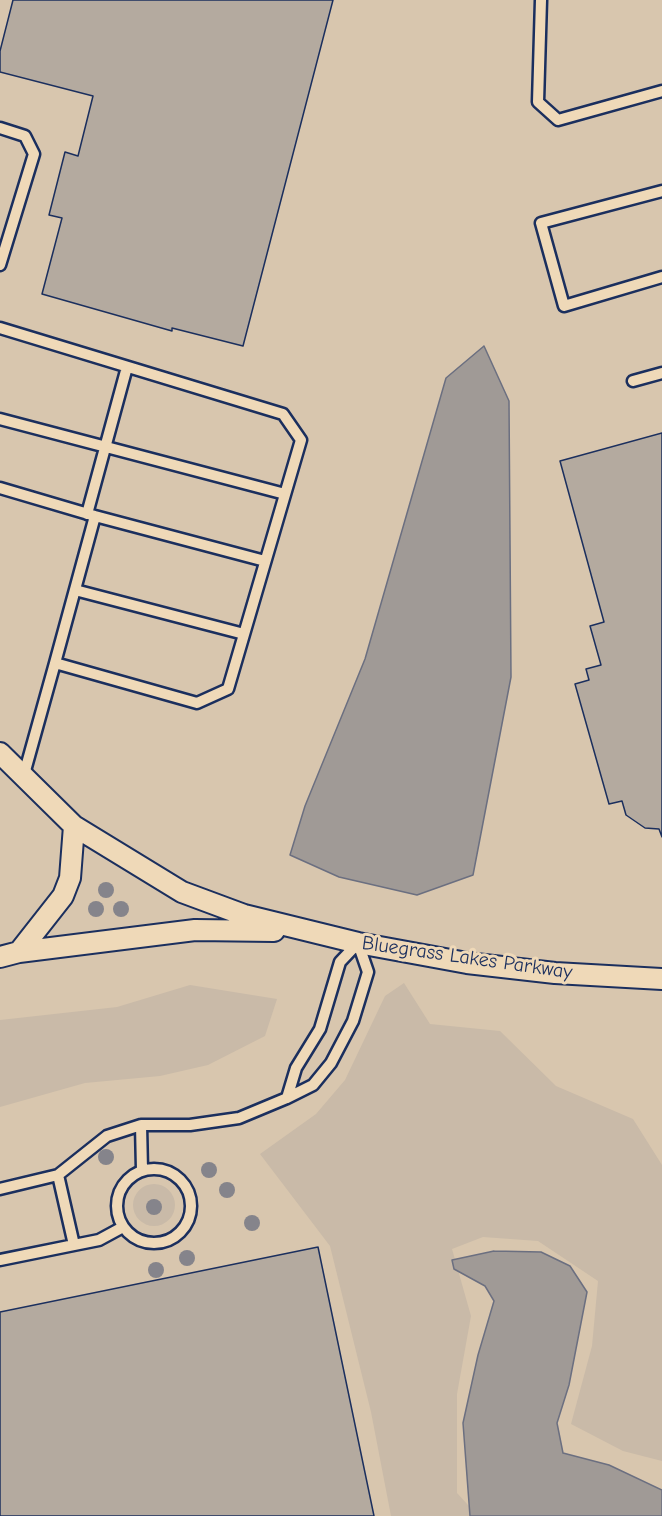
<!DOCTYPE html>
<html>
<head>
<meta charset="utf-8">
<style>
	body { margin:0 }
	canvas { display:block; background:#e7d2b4 }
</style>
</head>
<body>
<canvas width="662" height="1516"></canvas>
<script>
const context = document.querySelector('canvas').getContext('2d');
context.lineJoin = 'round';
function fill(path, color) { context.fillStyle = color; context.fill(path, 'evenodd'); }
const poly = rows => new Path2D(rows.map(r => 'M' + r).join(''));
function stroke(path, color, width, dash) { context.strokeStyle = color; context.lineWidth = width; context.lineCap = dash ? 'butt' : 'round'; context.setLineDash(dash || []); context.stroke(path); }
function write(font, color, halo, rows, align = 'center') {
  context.font = font + ' "Comic Neue",sans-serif'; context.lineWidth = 6; context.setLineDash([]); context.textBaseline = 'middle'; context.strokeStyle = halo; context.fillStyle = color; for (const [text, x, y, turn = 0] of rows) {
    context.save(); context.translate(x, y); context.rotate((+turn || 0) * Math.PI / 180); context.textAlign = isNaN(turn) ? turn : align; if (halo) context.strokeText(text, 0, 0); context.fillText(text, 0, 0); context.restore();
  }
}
fill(poly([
	[0,0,662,0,662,1516,0,1516]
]), '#d8c6ae');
fill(poly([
	[404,983,430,1024,500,1031,556,1086,633,1119,662,1165,662,1461,623,1451,571,1424,592,1346,598,1281,538,1241,483,1237,452,1249,471,1316,457,1394,457,1493,478,1516,391,1516,371,1412,330,1246,260,1154,316,1114,345,1080,385,996],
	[190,985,277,999,265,1036,208,1065,160,1076,85,1083,0,1107,0,1020,117,1007],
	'133 1205a21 21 0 1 1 42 0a21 21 0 1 1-42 0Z'
]), '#c9baa8');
const water = poly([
	[484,346,509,401,511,677,473,875,417,895,339,877,290,855,305,806,365,659,446,378,484,346],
	[494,1251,541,1252,570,1266,587,1292,569,1385,557,1423,563,1453,609,1465,662,1490,662,1516,470,1516,463,1423,478,1355,494,1301,485,1286,454,1269,452,1260,494,1251]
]);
fill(water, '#a09a96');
stroke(water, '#6b6f80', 1.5);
const building = poly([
	[13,0,333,0,243,346,172,328,172,331,42,294,62,218,49,215,65,152,78,156,93,96,0,72,0,51,13,0],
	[662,433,662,837,659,829,645,828,626,815,622,801,609,804,575,684,589,680,586,669,601,665,590,626,604,622,560,461,662,433],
	[318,1247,374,1516,0,1516,0,1312,318,1247]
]);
fill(building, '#b4aa9f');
stroke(building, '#1b2f5e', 1.5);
const service = poly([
	[541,0,538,102,558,120,662,91],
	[0,128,25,136,34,154,0,265],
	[662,191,541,223,564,306,662,277],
	[0,328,283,414,301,440,228,689,197,703,55,663,23,778],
	[633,381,662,373],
	[0,419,285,494],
	[0,488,95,516,55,663],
	[87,514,127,367],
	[95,516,265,561],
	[75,590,244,634],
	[141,1125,142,1170],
	'117 1206a37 37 0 1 1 74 0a37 37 0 1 1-74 0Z',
	[0,1189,58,1175,107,1136,141,1125,190,1125,239,1118,287,1098,313,1085,331,1063,353,1021,368,972,358,943,340,962,320,1029,296,1068,287,1098],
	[74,1245,99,1240,123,1227],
	[0,1260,74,1245,58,1175]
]);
const minor = poly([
	[0,753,74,826,182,892,244,915,358,943,467,963,555,973,662,979],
	[19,952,63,896,70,878,74,826],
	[0,957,19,952,195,930,274,931]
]);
stroke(service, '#1b2f5e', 15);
stroke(minor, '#1b2f5e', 24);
stroke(service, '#efd9b8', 10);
stroke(minor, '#efd9b8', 20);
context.fillStyle = '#85848b';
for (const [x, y] of [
	[106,890],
	[96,909],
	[121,909],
	[106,1157],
	[209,1170],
	[227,1190],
	[154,1207],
	[252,1223],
	[187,1258],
	[156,1270]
]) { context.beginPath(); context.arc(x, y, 8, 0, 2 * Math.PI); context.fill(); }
write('20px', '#1b2f5e', '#efd9b8', [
	["Bluegrass Lakes Parkway",467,958,8]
]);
</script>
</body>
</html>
